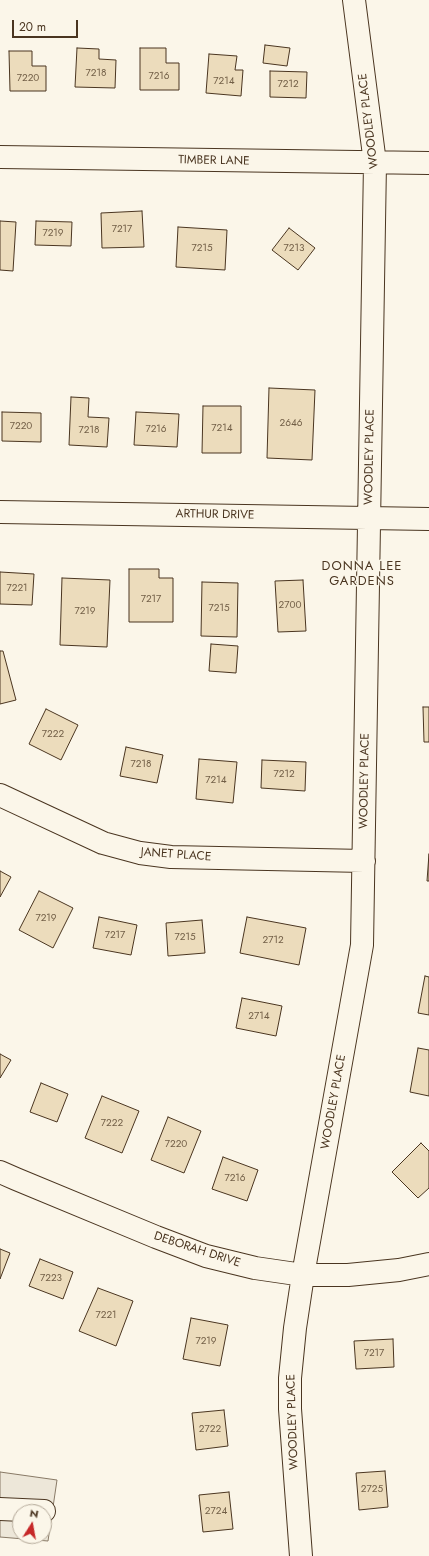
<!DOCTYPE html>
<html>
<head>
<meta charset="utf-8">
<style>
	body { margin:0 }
	#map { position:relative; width:429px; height:1556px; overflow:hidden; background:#fbf6e9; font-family:Jost,sans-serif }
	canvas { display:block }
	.north { position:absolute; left:12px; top:1504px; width:40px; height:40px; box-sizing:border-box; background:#fbf6e9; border:1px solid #b4a999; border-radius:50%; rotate:11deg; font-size:11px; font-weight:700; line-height:16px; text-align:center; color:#4a3520 }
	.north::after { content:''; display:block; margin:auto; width:14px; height:18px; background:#c62828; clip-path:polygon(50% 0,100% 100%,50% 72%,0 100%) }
	.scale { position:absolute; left:12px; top:20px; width:66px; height:18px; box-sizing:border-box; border:2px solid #4a3520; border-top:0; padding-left:5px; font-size:12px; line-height:14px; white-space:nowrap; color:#4a3520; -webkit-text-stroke:3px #fbf6e9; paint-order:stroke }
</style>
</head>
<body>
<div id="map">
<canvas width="429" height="1556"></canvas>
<div class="north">N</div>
<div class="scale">20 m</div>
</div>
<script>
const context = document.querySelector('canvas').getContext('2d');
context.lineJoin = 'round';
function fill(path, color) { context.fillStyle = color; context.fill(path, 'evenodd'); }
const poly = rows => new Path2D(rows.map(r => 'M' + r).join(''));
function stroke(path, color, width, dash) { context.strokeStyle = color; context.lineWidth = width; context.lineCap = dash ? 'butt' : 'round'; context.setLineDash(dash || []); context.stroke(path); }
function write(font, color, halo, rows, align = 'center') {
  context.font = font + ' Jost,sans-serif'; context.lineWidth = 3; context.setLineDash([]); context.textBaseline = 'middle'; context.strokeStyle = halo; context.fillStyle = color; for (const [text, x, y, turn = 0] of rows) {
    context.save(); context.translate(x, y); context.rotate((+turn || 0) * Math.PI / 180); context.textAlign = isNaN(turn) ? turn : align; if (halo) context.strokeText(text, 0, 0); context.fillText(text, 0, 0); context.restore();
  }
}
const parking = poly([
	[0,1472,57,1480,48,1541,0,1537,0,1472],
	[20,1512,44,1512,44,1536,20,1536,20,1512]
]);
fill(parking, '#ede7d9');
stroke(parking, '#887966', 1);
const building = poly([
	[265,45,290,48,287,66,263,63,265,45],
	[77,48,99,49,99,59,116,60,115,88,75,87,77,48],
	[140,48,166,48,166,63,179,63,179,90,140,90,140,48],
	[9,51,32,51,32,66,46,66,46,91,10,91,9,51],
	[209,54,237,56,235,70,243,70,241,96,206,93,209,54],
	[270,71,307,72,306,98,270,97,270,71],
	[142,211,144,247,102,248,101,213,142,211],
	[0,221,16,222,13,271,0,270,0,221],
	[36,221,72,222,71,246,35,245,36,221],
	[178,227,227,230,225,270,176,267,178,227],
	[289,228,315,248,298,270,272,250,289,228],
	[269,388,315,390,312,460,267,458,269,388],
	[71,397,89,398,88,417,109,418,107,447,69,445,71,397],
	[203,406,241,406,241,453,202,453,203,406],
	[2,412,41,413,41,442,2,441,2,412],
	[136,412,179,414,177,447,134,445,136,412],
	[129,569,159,569,159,578,173,578,173,622,129,622,129,569],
	[0,572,34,574,32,605,0,604,0,572],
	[62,578,110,580,107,647,60,645,62,578],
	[303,580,306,631,278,632,275,581,303,580],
	[202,582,238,583,237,637,201,636,202,582],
	[211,644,238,646,236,673,209,671,211,644],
	[0,651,3,651,16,700,0,704,0,651],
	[423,707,429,707,429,742,424,742,423,707],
	[46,709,78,725,61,760,29,744,46,709],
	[126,747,163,755,157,783,120,776,126,747],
	[199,759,237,762,233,803,196,799,199,759],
	[262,760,306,762,305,791,261,788,262,760],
	[429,854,429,881,427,881,429,854],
	[0,871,11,877,0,897,0,871],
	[39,891,73,908,53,948,19,930,39,891],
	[99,917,137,925,131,955,93,948,99,917],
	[247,917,306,928,299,965,240,953,247,917],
	[202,920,205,953,168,956,166,923,202,920],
	[425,976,429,977,429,1015,418,1013,425,976],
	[242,998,282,1006,276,1036,236,1028,242,998],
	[418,1048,429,1050,429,1096,410,1092,418,1048],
	[0,1054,11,1060,0,1078,0,1054],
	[41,1083,68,1094,57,1122,30,1112,41,1083],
	[102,1096,139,1111,122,1153,85,1138,102,1096],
	[168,1117,201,1131,184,1173,151,1160,168,1117],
	[421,1143,429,1151,429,1188,418,1198,392,1172,421,1143],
	[223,1157,258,1170,247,1201,212,1189,223,1157],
	[0,1249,10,1253,0,1279,0,1249],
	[40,1259,73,1272,63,1299,29,1286,40,1259],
	[98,1288,133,1301,116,1346,79,1331,98,1288],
	[191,1318,228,1325,220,1366,183,1359,191,1318],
	[393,1339,394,1367,356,1369,354,1341,393,1339],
	[224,1410,228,1446,196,1450,192,1413,224,1410],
	[385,1471,388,1507,359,1510,356,1473,385,1471],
	[229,1492,233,1529,203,1532,199,1495,229,1492]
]);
fill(building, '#ecdcbc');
stroke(building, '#4a3520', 1);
const minor = poly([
	[0,157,429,163],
	[0,512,429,519],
	[0,795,103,843,140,853,171,857,364,861],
	[0,1172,16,1179,156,1237,206,1256,255,1268,303,1275,348,1275,399,1270,429,1264],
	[0,1509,44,1511],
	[301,1556,290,1409,290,1378,295,1328,303,1275,362,945,375,163,354,0]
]);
stroke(minor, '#4a3520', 24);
stroke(minor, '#fbf6e9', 22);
write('10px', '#725f47', null, [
	["7218",96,74],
	["7216",159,77],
	["7220",28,79],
	["7214",224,82],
	["7212",288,85],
	["7217",122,230],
	["7219",53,234],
	["7215",202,249],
	["7213",294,249],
	["2646",291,424],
	["7220",21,427],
	["7214",222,429],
	["7216",156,430],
	["7218",89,431],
	["7221",17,589],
	["7217",151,600],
	["2700",290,606],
	["7215",219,609],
	["7219",85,612],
	["7222",53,735],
	["7218",141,765],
	["7212",284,775],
	["7214",216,781],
	["7219",46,919],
	["7217",115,936],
	["7215",185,938],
	["2712",273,941],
	["2714",259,1017],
	["7222",112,1124],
	["7220",176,1145],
	["7216",235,1179],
	["7223",51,1279],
	["7221",106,1316],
	["7219",206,1342],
	["7217",374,1354],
	["2722",210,1430],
	["2725",372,1490],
	["2724",216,1512]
]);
write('12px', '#4a3520', '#fbf6e9', [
	["WOODLEY PLACE",369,121,-97],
	["TIMBER LANE",214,161,1],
	["WOODLEY PLACE",370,457,-89],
	["ARTHUR DRIVE",215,515,1],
	["WOODLEY PLACE",365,781,-89],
	["JANET PLACE",176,855,4],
	["WOODLEY PLACE",334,1102,-80],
	["DEBORAH DRIVE",197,1250,18],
	["WOODLEY PLACE",293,1422,-92]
]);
context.letterSpacing = '1px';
write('13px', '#4a3520', '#fbf6e9', [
	["DONNA LEE",362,567],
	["GARDENS",362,582]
]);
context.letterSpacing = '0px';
</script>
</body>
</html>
